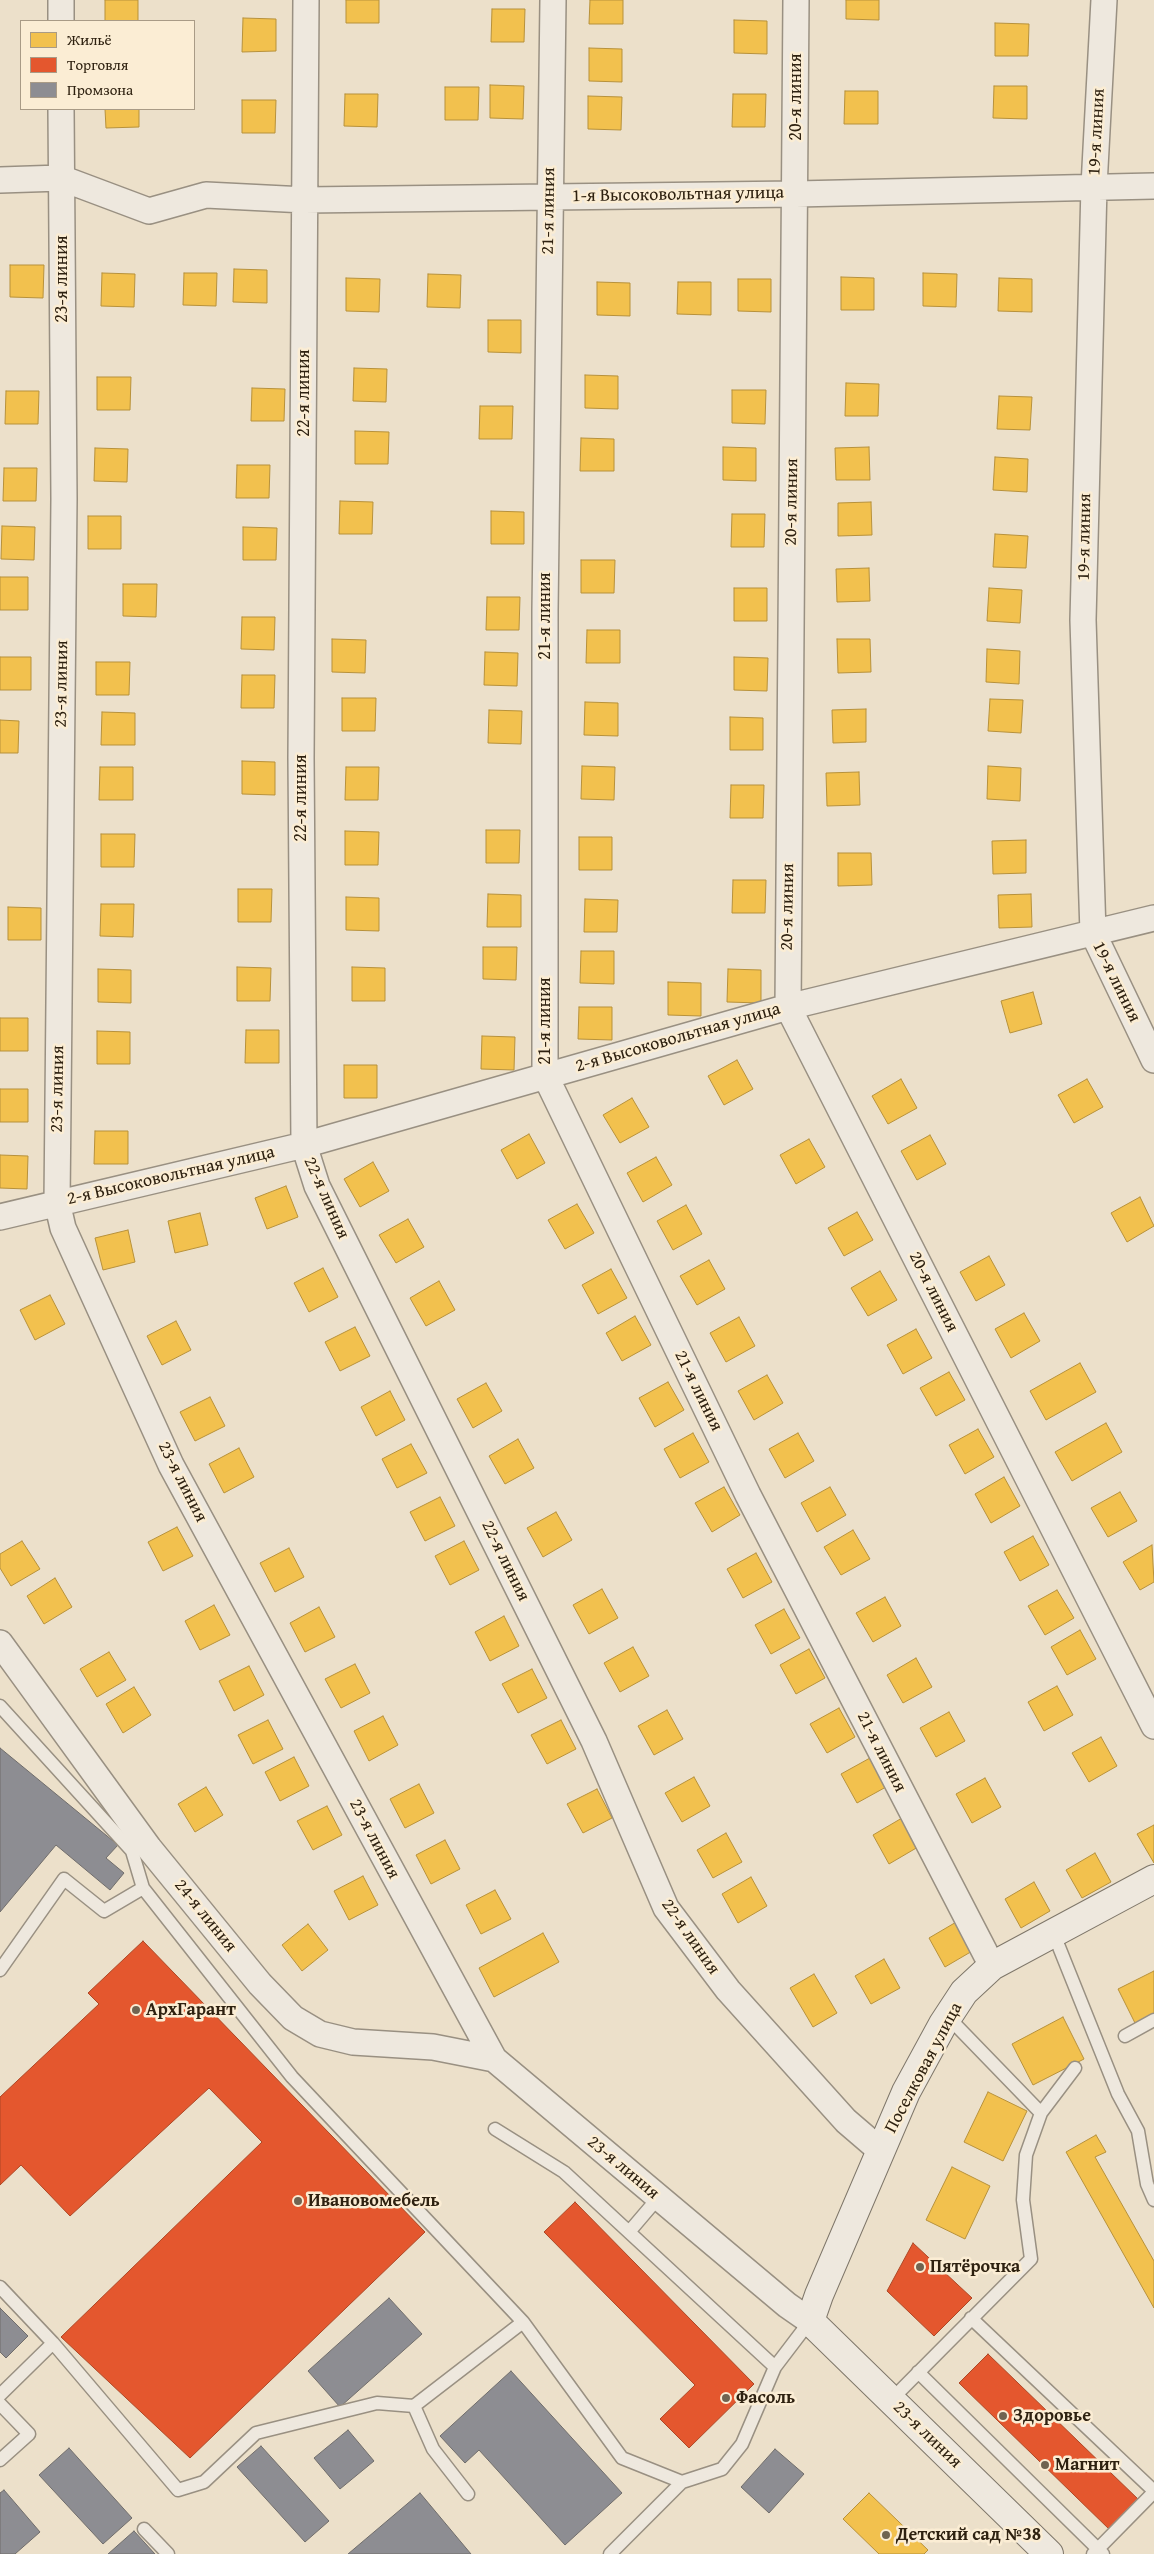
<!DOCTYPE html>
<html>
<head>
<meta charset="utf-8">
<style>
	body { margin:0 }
	#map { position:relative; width:1154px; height:2554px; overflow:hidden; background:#ece0ca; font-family:"Gentium Book Plus",serif }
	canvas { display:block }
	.legend { position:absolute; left:20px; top:20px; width:175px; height:90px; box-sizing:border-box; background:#fbedd4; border:1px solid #a99b86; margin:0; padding:6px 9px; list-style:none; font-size:15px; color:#2e2110 }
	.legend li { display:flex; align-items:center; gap:10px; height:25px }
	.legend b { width:25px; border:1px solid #a99b86 }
</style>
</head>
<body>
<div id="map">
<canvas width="1154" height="2554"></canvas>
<ul class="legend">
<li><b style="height:14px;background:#f2c14e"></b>Жильё</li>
<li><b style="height:14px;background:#e4572e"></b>Торговля</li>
<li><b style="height:14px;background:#8d8d92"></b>Промзона</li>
</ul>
</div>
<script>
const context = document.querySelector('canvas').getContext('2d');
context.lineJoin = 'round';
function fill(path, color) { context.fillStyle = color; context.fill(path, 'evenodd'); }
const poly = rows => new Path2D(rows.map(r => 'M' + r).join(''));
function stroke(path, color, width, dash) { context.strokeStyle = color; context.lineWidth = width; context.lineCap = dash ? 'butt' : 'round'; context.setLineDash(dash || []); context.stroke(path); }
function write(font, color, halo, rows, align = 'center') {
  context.font = font + ' "Gentium Book Plus",serif'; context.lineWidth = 5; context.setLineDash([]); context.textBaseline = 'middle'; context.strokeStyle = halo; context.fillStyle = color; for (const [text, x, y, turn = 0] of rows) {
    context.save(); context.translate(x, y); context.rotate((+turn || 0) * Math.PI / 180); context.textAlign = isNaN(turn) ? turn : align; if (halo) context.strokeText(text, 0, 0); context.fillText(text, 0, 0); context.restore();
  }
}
const homes = poly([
	[105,0,138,0,138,21,105,21,105,0],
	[346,0,379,0,379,23,346,23,346,0],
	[590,0,623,0,623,24,589,24,590,0],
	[846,0,879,0,879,20,846,19,846,0],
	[492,9,525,9,524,42,491,42,492,9],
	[243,18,276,19,276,51,242,52,243,18],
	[734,20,767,21,767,54,734,53,734,20],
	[995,23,1029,24,1028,56,995,56,995,23],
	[589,48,622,49,622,82,589,81,589,48],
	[490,85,524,86,523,119,490,118,490,85],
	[994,86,1027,86,1027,119,993,118,994,86],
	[445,87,479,87,478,120,445,120,445,87],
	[845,91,878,91,878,124,844,124,845,91],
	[345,94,378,94,377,127,344,126,345,94],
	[733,94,766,94,765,127,732,127,733,94],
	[588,96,622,97,621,130,588,129,588,96],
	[242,100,276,100,275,133,242,133,242,100],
	[105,109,139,109,139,127,106,128,105,109],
	[10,265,44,265,43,298,10,297,10,265],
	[234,269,267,270,267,303,233,302,234,269],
	[102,273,135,274,134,307,101,306,102,273],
	[184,273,217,273,216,306,183,305,184,273],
	[923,273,957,274,956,307,923,306,923,273],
	[428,274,461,275,460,308,427,307,428,274],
	[841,277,874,278,874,310,841,310,841,277],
	[346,278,380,279,379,312,346,311,346,278],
	[999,278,1032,279,1032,312,998,311,999,278],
	[738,279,771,279,771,312,738,311,738,279],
	[597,282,630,283,630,316,597,315,597,282],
	[678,282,711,282,711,315,677,314,678,282],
	[488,320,521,320,521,353,488,352,488,320],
	[354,368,387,369,386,402,353,401,354,368],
	[585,375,618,376,618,409,585,408,585,375],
	[97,377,131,377,130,410,97,410,97,377],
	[846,383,879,384,878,416,845,416,846,383],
	[252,388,285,389,284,421,251,421,252,388],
	[732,390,766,390,765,424,732,423,732,390],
	[6,391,39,391,38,424,5,424,6,391],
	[999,396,1032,397,1030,430,997,429,999,396],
	[480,406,513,406,512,439,479,439,480,406],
	[355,431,389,432,388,464,355,464,355,431],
	[581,438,614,439,614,471,580,471,581,438],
	[723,447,756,448,756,481,723,480,723,447],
	[869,447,870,480,836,480,835,448,869,447],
	[95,448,128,449,127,482,94,481,95,448],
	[995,457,1028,459,1027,492,993,490,995,457],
	[237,465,270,465,269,498,236,498,237,465],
	[4,468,37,468,36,501,3,501,4,468],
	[340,501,373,502,372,534,339,534,340,501],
	[871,502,872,535,838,536,838,503,871,502],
	[491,511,524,512,524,544,491,544,491,511],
	[732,514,765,514,764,547,731,547,732,514],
	[88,516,121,516,121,549,88,549,88,516],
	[2,526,35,527,34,560,1,559,2,526],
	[243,527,277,528,276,560,243,560,243,527],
	[995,534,1028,536,1026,568,993,567,995,534],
	[581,560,615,560,614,593,581,593,581,560],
	[869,568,870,601,837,602,836,569,869,568],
	[0,577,28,577,28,610,0,610,0,577],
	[123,584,157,584,156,617,123,616,123,584],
	[734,588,767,588,767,621,734,621,734,588],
	[989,588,1022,590,1020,623,987,621,989,588],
	[487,597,520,597,519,630,486,630,487,597],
	[242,617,275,617,274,650,241,649,242,617],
	[587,630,620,630,620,663,586,663,587,630],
	[332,639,366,640,365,673,332,672,332,639],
	[837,639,870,639,871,672,838,673,837,639],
	[987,649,1020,651,1019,684,986,682,987,649],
	[485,652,518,653,517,686,484,685,485,652],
	[0,657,31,657,31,690,0,690,0,657],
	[734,657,768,658,767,691,734,690,734,657],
	[96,662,130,662,129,695,96,695,96,662],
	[242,675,275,675,274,708,241,708,242,675],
	[342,698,376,698,375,731,342,731,342,698],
	[990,699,1023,700,1021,733,988,731,990,699],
	[585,702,618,703,618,736,584,735,585,702],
	[866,709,866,742,833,743,832,710,866,709],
	[489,710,522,711,521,744,488,743,489,710],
	[102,712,135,713,135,745,101,745,102,712],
	[730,717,763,718,763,750,730,750,730,717],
	[0,720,19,721,18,753,0,753,0,720],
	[242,761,275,762,275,795,242,794,242,761],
	[582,766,615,767,614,800,581,799,582,766],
	[988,766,1021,768,1020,801,987,799,988,766],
	[100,767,133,767,133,800,99,800,100,767],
	[346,767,379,767,378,800,345,800,346,767],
	[859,772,860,805,827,806,826,773,859,772],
	[731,785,764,785,763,818,730,818,731,785],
	[486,830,520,830,519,863,486,863,486,830],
	[345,831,379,832,378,865,345,865,345,831],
	[101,834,135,834,134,867,101,867,101,834],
	[579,837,612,837,612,870,579,870,579,837],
	[1026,840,1026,873,993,874,992,841,1026,840],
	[838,853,871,853,872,885,838,886,838,853],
	[733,880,766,880,765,913,732,913,733,880],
	[238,889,272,889,271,922,238,922,238,889],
	[488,894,521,895,521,927,487,927,488,894],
	[1031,894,1032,927,999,928,998,895,1031,894],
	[346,897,379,898,379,931,346,930,346,897],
	[585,899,618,900,617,932,584,932,585,899],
	[101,904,134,904,133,937,100,936,101,904],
	[8,907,41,908,41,940,8,940,8,907],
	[483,947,517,947,516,980,483,979,483,947],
	[581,951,614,951,614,984,580,983,581,951],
	[237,967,271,968,270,1001,237,1001,237,967],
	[352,967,385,968,385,1001,352,1001,352,967],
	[98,969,131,970,131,1003,98,1002,98,969],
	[728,969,761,970,761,1003,727,1002,728,969],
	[668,982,701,983,701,1016,668,1015,668,982],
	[1033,992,1042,1024,1010,1033,1001,1001,1033,992],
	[579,1007,612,1007,612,1040,578,1039,579,1007],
	[0,1018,28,1018,28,1051,0,1051,0,1018],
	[246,1030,279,1030,279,1063,245,1063,246,1030],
	[97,1031,130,1032,130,1064,97,1064,97,1031],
	[482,1036,515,1037,514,1070,481,1069,482,1036],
	[737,1060,753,1089,724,1105,708,1076,737,1060],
	[344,1065,377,1065,377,1098,344,1098,344,1065],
	[901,1079,917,1108,888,1124,872,1096,901,1079],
	[1087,1079,1103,1107,1074,1123,1058,1095,1087,1079],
	[0,1089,28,1089,28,1122,0,1122,0,1089],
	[632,1098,649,1127,620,1143,603,1115,632,1098],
	[95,1131,128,1131,128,1164,94,1164,95,1131],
	[529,1134,545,1163,517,1179,501,1150,529,1134],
	[930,1135,946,1164,917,1180,901,1151,930,1135],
	[809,1139,825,1167,796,1184,780,1155,809,1139],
	[0,1155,28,1156,27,1189,0,1188,0,1155],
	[656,1157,672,1185,643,1202,627,1173,656,1157],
	[373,1162,389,1191,360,1207,344,1179,373,1162],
	[286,1186,298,1217,267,1229,255,1198,286,1186],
	[1140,1197,1154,1226,1127,1242,1111,1213,1140,1197],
	[577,1204,594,1233,565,1249,548,1220,577,1204],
	[686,1205,702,1234,673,1250,657,1221,686,1205],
	[857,1212,873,1240,844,1256,828,1228,857,1212],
	[200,1213,208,1245,175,1253,168,1221,200,1213],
	[408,1219,424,1247,396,1263,379,1235,408,1219],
	[128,1230,135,1262,103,1270,95,1238,128,1230],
	[989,1256,1005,1285,976,1301,960,1272,989,1256],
	[709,1260,725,1289,697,1305,680,1276,709,1260],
	[323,1268,338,1297,309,1312,294,1283,323,1268],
	[611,1269,627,1298,598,1314,582,1285,611,1269],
	[880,1271,897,1300,868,1316,851,1288,880,1271],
	[439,1281,455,1310,426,1326,410,1298,439,1281],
	[50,1295,65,1324,35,1340,20,1310,50,1295],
	[1024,1313,1040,1341,1011,1358,995,1329,1024,1313],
	[635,1316,651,1345,622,1361,606,1333,635,1316],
	[739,1317,755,1346,726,1362,710,1333,739,1317],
	[176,1321,191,1350,162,1365,147,1336,176,1321],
	[355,1327,370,1356,340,1371,325,1342,355,1327],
	[916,1329,932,1358,903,1374,887,1345,916,1329],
	[1080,1363,1096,1392,1046,1420,1030,1391,1080,1363],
	[949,1372,965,1400,936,1416,920,1388,949,1372],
	[767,1375,783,1403,754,1420,738,1391,767,1375],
	[668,1382,684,1410,655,1427,639,1398,668,1382],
	[486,1383,502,1411,473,1428,457,1399,486,1383],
	[390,1391,405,1420,376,1436,361,1407,390,1391],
	[210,1397,225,1426,195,1441,180,1412,210,1397],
	[1106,1423,1122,1452,1072,1481,1055,1452,1106,1423],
	[978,1429,994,1457,965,1474,949,1445,978,1429],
	[693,1433,709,1462,680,1478,664,1449,693,1433],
	[798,1433,814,1461,785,1478,769,1449,798,1433],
	[518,1439,534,1468,505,1484,489,1456,518,1439],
	[411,1444,427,1473,397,1488,382,1459,411,1444],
	[239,1448,254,1477,224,1493,209,1464,239,1448],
	[1004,1477,1020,1506,991,1523,975,1494,1004,1477],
	[724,1487,740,1515,712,1532,695,1503,724,1487],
	[830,1487,846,1515,817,1532,801,1503,830,1487],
	[1120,1492,1137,1521,1108,1537,1091,1508,1120,1492],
	[440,1497,455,1526,425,1541,410,1512,440,1497],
	[556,1512,572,1540,543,1557,527,1528,556,1512],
	[177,1527,193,1556,163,1571,148,1542,177,1527],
	[853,1530,870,1559,841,1575,824,1547,853,1530],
	[1033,1536,1049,1565,1020,1581,1004,1552,1033,1536],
	[22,1541,40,1569,11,1586,0,1568,0,1554,22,1541],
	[464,1541,479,1570,450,1585,435,1556,464,1541],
	[1152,1545,1154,1582,1140,1590,1123,1562,1152,1545],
	[289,1548,304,1577,275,1592,260,1563,289,1548],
	[756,1553,772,1582,743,1598,727,1569,756,1553],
	[55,1578,72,1607,44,1624,27,1596,55,1578],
	[602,1589,618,1618,589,1634,573,1605,602,1589],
	[1057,1590,1074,1618,1045,1635,1028,1606,1057,1590],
	[885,1597,901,1626,873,1642,856,1613,885,1597],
	[214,1605,230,1635,200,1650,185,1621,214,1605],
	[319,1607,335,1637,305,1652,290,1623,319,1607],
	[784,1609,800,1638,771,1654,755,1625,784,1609],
	[504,1616,519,1646,490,1661,475,1632,504,1616],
	[1080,1630,1096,1659,1067,1675,1051,1647,1080,1630],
	[633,1647,649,1676,620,1692,604,1663,633,1647],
	[809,1649,825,1678,796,1694,780,1665,809,1649],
	[109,1652,126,1680,97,1697,80,1669,109,1652],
	[916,1658,932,1687,903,1703,887,1675,916,1658],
	[355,1664,370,1693,341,1708,325,1679,355,1664],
	[249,1666,264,1695,234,1711,219,1681,249,1666],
	[532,1669,547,1698,518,1713,502,1684,532,1669],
	[1057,1686,1073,1715,1044,1731,1028,1702,1057,1686],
	[134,1687,151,1715,123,1733,106,1704,134,1687],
	[839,1708,855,1737,827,1753,810,1724,839,1708],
	[667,1710,683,1739,654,1755,638,1726,667,1710],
	[949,1712,965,1741,936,1757,920,1728,949,1712],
	[383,1716,398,1745,369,1761,354,1731,383,1716],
	[268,1720,283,1749,253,1764,238,1735,268,1720],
	[561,1720,576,1749,547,1764,531,1735,561,1720],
	[1101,1737,1117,1766,1089,1782,1072,1753,1101,1737],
	[294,1757,309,1786,280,1801,265,1772,294,1757],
	[870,1758,886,1787,857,1803,841,1774,870,1758],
	[694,1777,710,1806,682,1822,665,1793,694,1777],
	[985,1778,1001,1807,972,1823,956,1794,985,1778],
	[419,1784,434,1813,405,1828,390,1799,419,1784],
	[206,1787,223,1815,195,1832,178,1804,206,1787],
	[597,1789,612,1818,583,1833,567,1804,597,1789],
	[327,1806,342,1835,313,1850,297,1821,327,1806],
	[902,1818,918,1847,889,1864,873,1835,902,1818],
	[1154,1825,1154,1863,1137,1834,1154,1825],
	[726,1833,742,1862,713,1878,697,1850,726,1833],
	[445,1840,460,1869,431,1884,416,1855,445,1840],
	[1095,1853,1111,1882,1082,1898,1066,1870,1095,1853],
	[363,1876,378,1905,349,1920,334,1891,363,1876],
	[751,1877,767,1906,738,1923,722,1894,751,1877],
	[1034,1882,1050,1911,1021,1928,1005,1899,1034,1882],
	[495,1890,511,1919,481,1934,466,1905,495,1890],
	[958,1921,974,1950,945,1967,929,1938,958,1921],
	[308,1924,328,1950,302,1971,282,1945,308,1924],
	[543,1933,559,1962,494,1997,479,1968,543,1933],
	[884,1959,900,1988,871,2004,855,1976,884,1959],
	[1154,1971,1154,2023,1139,2031,1118,1989,1154,1971],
	[814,1974,837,2013,813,2027,790,1988,814,1974],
	[1063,2017,1084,2059,1033,2085,1012,2044,1063,2017],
	[988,2092,1027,2111,1003,2161,964,2142,988,2092],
	[1096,2135,1106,2152,1095,2157,1154,2261,1154,2308,1066,2152,1096,2135],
	[952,2167,990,2186,965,2239,926,2220,952,2167],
	[869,2493,928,2550,924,2554,879,2554,843,2519,869,2493]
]);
fill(homes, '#f2c14e');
stroke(homes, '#b7913b', 1);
const shops = poly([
	[143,1941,425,2232,190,2458,61,2337,262,2142,209,2088,70,2216,21,2165,0,2185,0,2097,99,2004,88,1993,143,1941],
	[575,2202,754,2384,689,2448,660,2419,695,2385,544,2232,575,2202],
	[913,2243,972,2298,934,2336,887,2291,913,2243],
	[988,2354,1140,2501,1111,2531,959,2383,988,2354]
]);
fill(shops, '#e4572e');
stroke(shops, '#ad4725', 1);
const industry = poly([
	[0,1748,118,1845,106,1858,124,1873,110,1890,56,1845,0,1912,0,1748],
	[389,2298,422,2334,340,2407,308,2371,389,2298],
	[0,2308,28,2336,6,2358,0,2352,0,2308],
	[511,2371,622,2493,565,2545,479,2450,465,2463,440,2436,511,2371],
	[348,2430,374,2461,340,2489,314,2458,348,2430],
	[261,2446,329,2521,305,2542,237,2467,261,2446],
	[69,2448,132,2518,103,2544,39,2475,69,2448],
	[775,2449,804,2474,769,2513,741,2487,775,2449],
	[4,2490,40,2532,15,2554,0,2554,0,2493,4,2490],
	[420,2493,471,2554,348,2554,420,2493],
	[134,2531,155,2554,108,2554,134,2531]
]);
fill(industry, '#8d8d92');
stroke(industry, '#706d6b', 1);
const lane = poly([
	[0,1706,132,1851,143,1888,292,2077,523,2322,414,2406,377,2403,256,2433,204,2482,178,2490,53,2343],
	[1053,1932,1118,2094,1138,2131,1147,2184,1154,2200],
	[0,1970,64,1879,104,1911,143,1888],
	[948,2017,1041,2113],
	[1125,2036,1154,2020],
	[495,2129,564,2172,775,2367],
	[629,2232,658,2198],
	[0,2287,53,2343,0,2395],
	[971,2318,1154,2491],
	[523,2322,622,2458,682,2482,722,2469,742,2444,775,2367,810,2321],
	[918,2372,1103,2554],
	[891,2400,1031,2259,1023,2200,1026,2155,1041,2113,1075,2068],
	[0,2404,29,2434,0,2460],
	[414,2406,433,2449,468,2494],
	[144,2529,168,2554],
	[610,2554,682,2482],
	[1093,2554,1154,2492]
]);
const street = poly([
	[61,0,61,21],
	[306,0,301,757,304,1145,317,1186,594,1741,666,1908,728,1990,846,2121,881,2151],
	[553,0,545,610,545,1075,748,1495,992,1966],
	[796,0,788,1007,1154,1726],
	[1104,0,1094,186,1083,620,1093,933,1154,1060],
	[61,109,64,499,57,1202,63,1228,171,1465,494,2059,787,2305,810,2321],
	[0,180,61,178,149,211,206,195,305,200,796,194,1154,186],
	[0,1217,304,1145,788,1007,1154,918],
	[0,1643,149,1848,260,1984,293,2018,320,2034,353,2042,433,2047,494,2059]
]);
const secondary = poly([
	[1049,2554,810,2321,819,2295,906,2092,943,2024,964,1992,992,1966,1154,1879]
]);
stroke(lane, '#999082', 15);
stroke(street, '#999082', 28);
stroke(secondary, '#7e7669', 30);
stroke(lane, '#eee8de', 12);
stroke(street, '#eee8de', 25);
stroke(secondary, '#eee8de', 28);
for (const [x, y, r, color] of [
	[136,2010,5,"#706451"],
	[298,2201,5,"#706451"],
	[920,2267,5,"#706451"],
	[726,2398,5,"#706451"],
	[1003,2416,5,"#706451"],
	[1045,2465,5,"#706451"],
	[886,2535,5,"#706451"]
]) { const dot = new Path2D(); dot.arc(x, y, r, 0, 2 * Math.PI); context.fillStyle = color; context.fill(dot); stroke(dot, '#fbedd4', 2); }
write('18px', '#2e2110', '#fbedd4', [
	["20-я линия",796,97,-90],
	["19-я линия",1097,132,-87],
	["1-я Высоковольтная улица",678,195,-1],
	["21-я линия",549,211,-89],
	["23-я линия",62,279,-90],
	["22-я линия",304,393,-90],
	["20-я линия",792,502,-89],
	["19-я линия",1085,537,-89],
	["21-я линия",545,616,-90],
	["23-я линия",62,684,-89],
	["22-я линия",301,798,-90],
	["20-я линия",788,907,-89],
	["19-я линия",1116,982,64],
	["21-я линия",545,1021,-90],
	["2-я Высоковольтная улица",678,1038,-16],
	["23-я линия",58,1089,-89],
	["2-я Высоковольтная улица",171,1176,-13],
	["22-я линия",326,1198,66],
	["20-я линия",933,1292,63],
	["21-я линия",698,1391,64],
	["23-я линия",182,1482,63],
	["22-я линия",505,1561,64],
	["21-я линия",881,1752,63],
	["23-я линия",374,1839,62],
	["24-я линия",205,1916,51],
	["22-я линия",690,1937,55],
	["Поселковая улица",924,2068,-62],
	["23-я линия",623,2168,40],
	["23-я линия",927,2435,44]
]);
write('bold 18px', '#2e2110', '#fbedd4', [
	["АрхГарант",146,2010],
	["Ивановомебель",308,2201],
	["Пятёрочка",930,2267],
	["Фасоль",736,2398],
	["Здоровье",1013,2416],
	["Магнит",1055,2465],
	["Детский сад №38",896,2535]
], 'left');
</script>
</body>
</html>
